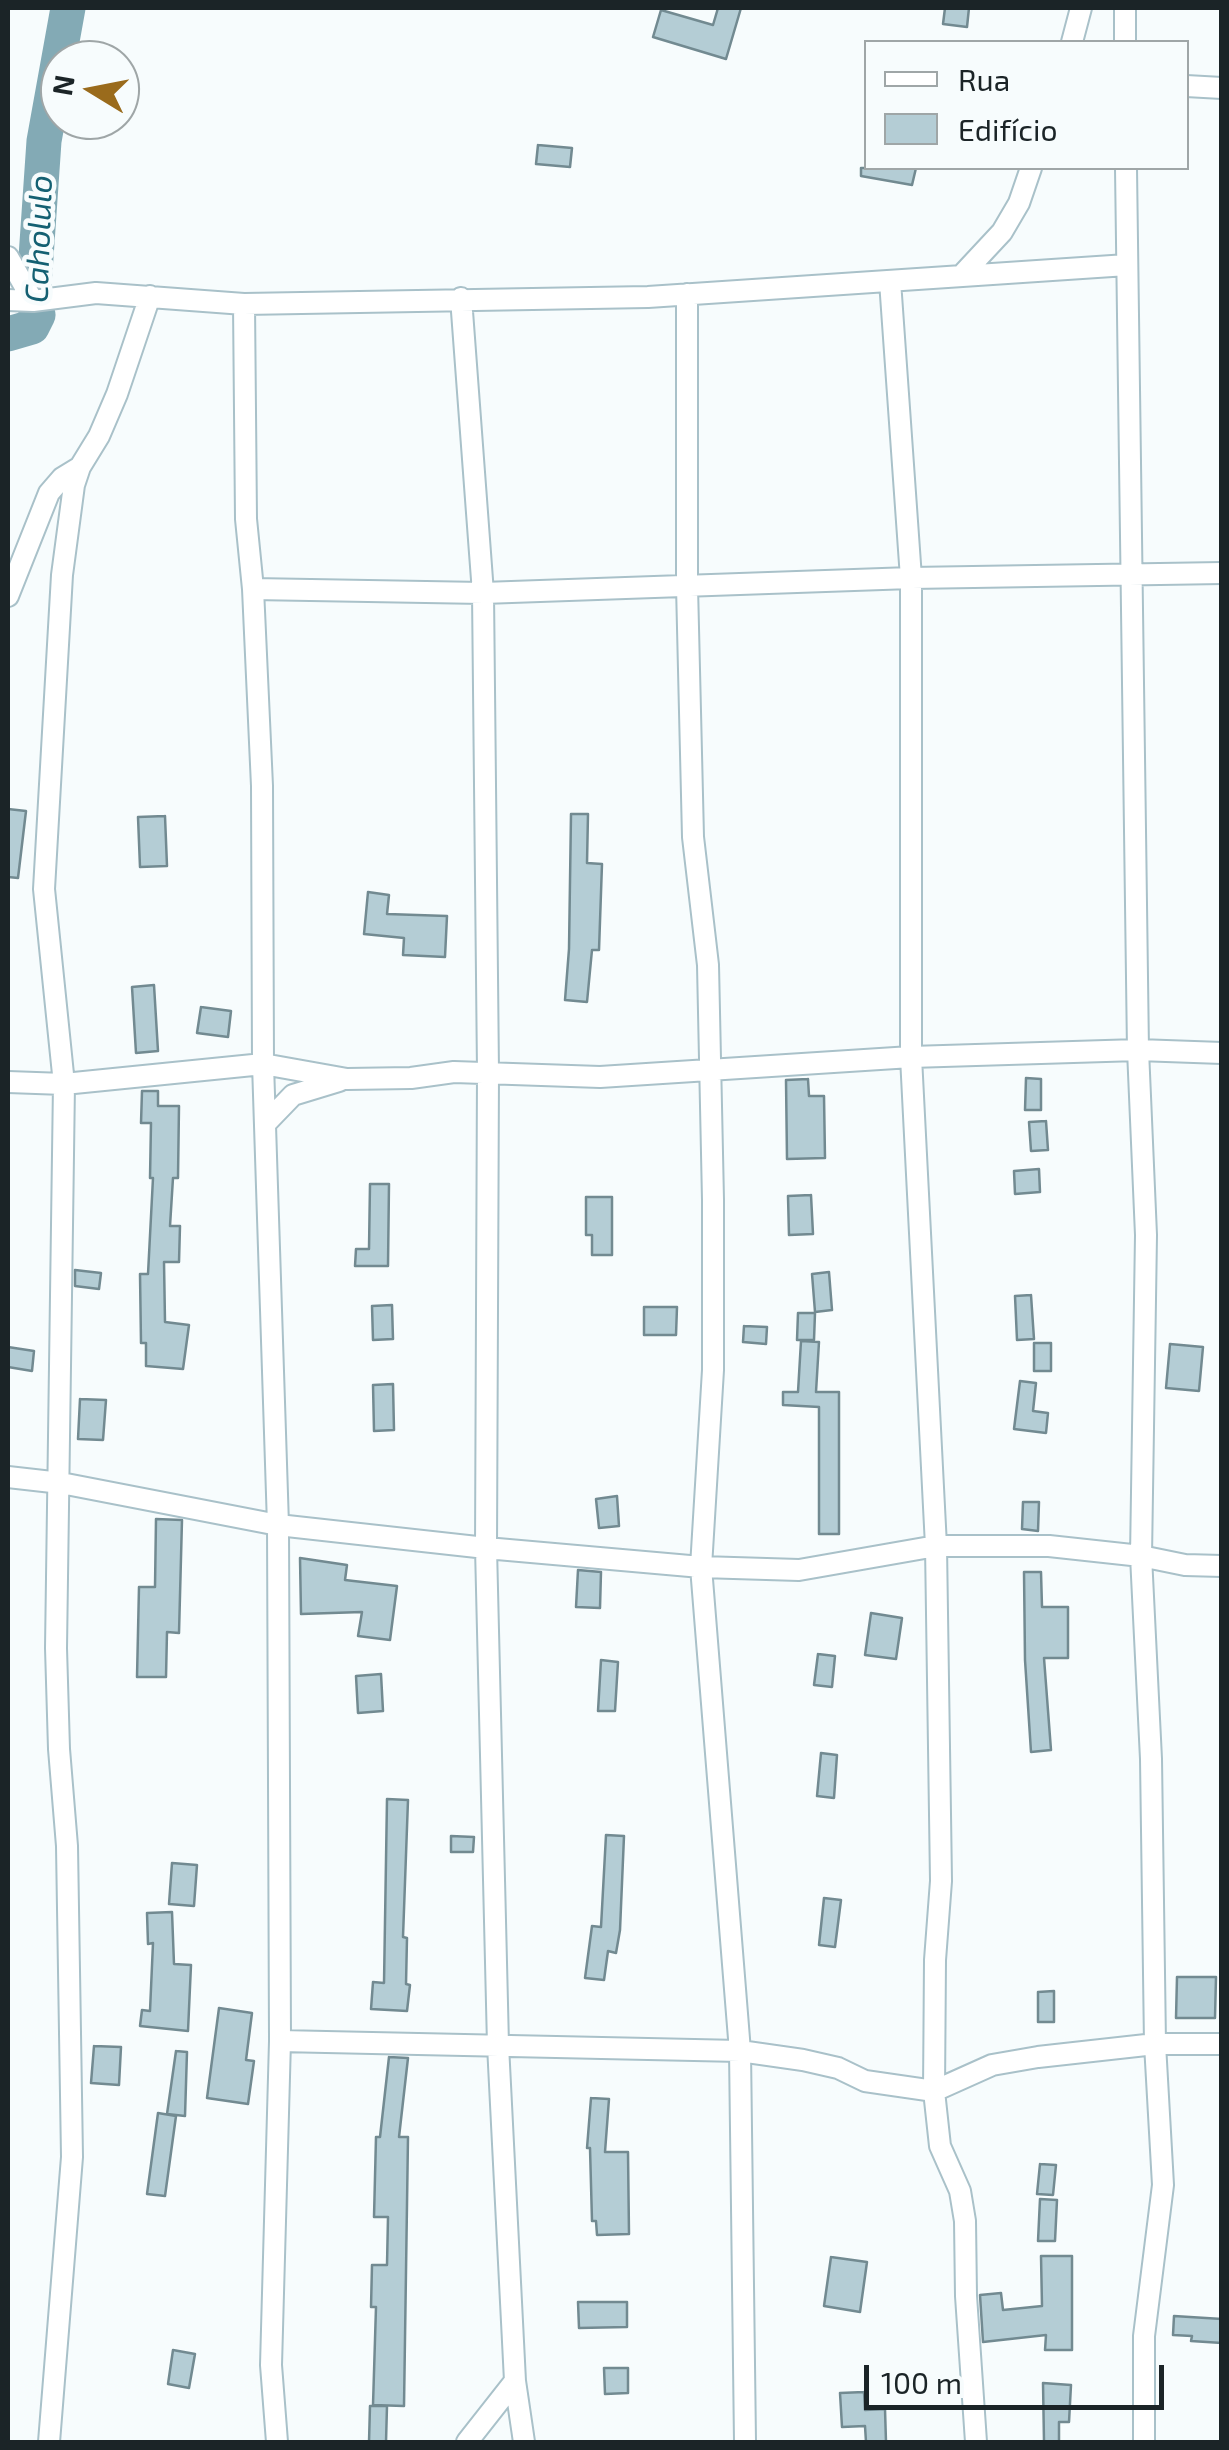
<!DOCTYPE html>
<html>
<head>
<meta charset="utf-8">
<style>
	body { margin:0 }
	#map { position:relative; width:1229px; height:2450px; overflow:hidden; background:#f7fcfd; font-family:"Exo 2",sans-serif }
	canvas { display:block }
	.frame { position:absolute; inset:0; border:10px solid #1b2427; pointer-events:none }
	.legend { position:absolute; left:864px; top:40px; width:325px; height:130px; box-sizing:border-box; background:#f7fcfd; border:2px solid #9fa6a7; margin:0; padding:12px 18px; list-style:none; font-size:30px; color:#1b2427 }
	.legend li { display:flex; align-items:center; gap:20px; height:50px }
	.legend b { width:50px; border:2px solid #9fa6a7 }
	.north { position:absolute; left:40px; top:40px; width:100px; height:100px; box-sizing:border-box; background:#f7fcfd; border:2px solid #9fa6a7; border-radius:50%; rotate:280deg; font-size:28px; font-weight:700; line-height:40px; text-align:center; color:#1b2427 }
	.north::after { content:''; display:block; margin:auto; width:35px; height:45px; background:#9a6b1c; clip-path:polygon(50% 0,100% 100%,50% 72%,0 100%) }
	.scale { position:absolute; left:864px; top:2365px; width:300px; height:45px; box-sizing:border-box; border:5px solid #1b2427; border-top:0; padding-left:12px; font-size:30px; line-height:35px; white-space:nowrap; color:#1b2427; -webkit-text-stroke:8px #f7fcfd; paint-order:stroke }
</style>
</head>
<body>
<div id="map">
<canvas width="1229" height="2450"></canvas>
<div class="frame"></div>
<ul class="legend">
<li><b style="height:12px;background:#fff"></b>Rua</li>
<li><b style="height:28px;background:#b4cdd5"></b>Edifício</li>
</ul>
<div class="north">N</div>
<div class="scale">100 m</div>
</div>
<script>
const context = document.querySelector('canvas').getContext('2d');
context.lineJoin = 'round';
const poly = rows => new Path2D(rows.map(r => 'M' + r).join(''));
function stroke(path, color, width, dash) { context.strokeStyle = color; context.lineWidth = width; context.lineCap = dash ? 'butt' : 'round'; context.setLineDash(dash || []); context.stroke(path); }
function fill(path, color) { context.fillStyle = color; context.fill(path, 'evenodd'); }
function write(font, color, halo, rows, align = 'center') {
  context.font = font + ' "Exo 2",sans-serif'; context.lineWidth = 9; context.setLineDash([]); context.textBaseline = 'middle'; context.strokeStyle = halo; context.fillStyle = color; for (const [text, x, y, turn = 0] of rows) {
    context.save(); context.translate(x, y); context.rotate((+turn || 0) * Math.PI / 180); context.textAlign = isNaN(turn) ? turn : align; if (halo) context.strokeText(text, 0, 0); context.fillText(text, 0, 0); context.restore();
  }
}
stroke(poly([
	[8,334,32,327,38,315,33,301,44,141,68,8]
]), '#83aab5', 35);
const building = poly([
	[718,8,741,8,726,59,653,37,661,10,713,25,718,8],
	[945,8,969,8,967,27,943,24,945,8],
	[538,145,572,148,570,167,536,164,538,145],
	[861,168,916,168,912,185,861,176,861,168],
	[8,809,26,811,18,878,8,877,8,809],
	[571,814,588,814,587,863,602,864,599,950,592,950,587,1002,565,1000,569,949,571,814],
	[165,816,167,866,140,867,138,817,165,816],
	[368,892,389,895,387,914,447,916,445,957,403,955,404,938,364,934,368,892],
	[154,985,158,1051,136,1053,132,987,154,985],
	[201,1007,231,1011,228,1037,197,1033,201,1007],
	[1026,1078,1041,1079,1041,1110,1025,1110,1026,1078],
	[808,1079,809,1096,824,1096,825,1158,787,1159,786,1080,808,1079],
	[142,1091,158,1091,158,1106,179,1106,178,1178,173,1178,170,1226,180,1226,179,1262,164,1262,165,1322,189,1325,183,1369,146,1366,146,1343,141,1343,140,1274,148,1274,153,1178,150,1178,151,1123,141,1123,142,1091],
	[1046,1121,1048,1150,1031,1151,1029,1122,1046,1121],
	[1039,1169,1040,1192,1015,1194,1014,1171,1039,1169],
	[370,1184,389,1184,388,1266,355,1266,356,1249,369,1249,370,1184],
	[811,1195,813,1234,789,1235,788,1196,811,1195],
	[586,1197,612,1197,612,1255,592,1255,592,1235,586,1235,586,1197],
	[75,1270,101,1273,99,1289,75,1286,75,1270],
	[829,1272,832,1310,815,1312,812,1274,829,1272],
	[1031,1295,1034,1339,1017,1340,1015,1296,1031,1295],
	[392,1305,393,1339,373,1340,372,1306,392,1305],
	[644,1307,677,1307,676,1335,644,1335,644,1307],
	[798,1313,815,1313,814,1340,797,1340,798,1313],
	[744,1326,767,1327,766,1344,743,1342,744,1326],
	[801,1341,819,1342,816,1392,839,1392,839,1534,819,1534,819,1407,783,1405,783,1392,798,1392,801,1341],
	[1034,1343,1051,1343,1051,1371,1034,1371,1034,1343],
	[1170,1344,1203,1347,1199,1391,1166,1388,1170,1344],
	[8,1347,34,1351,32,1371,8,1367,8,1347],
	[1020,1381,1036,1383,1033,1411,1048,1413,1046,1433,1014,1429,1020,1381],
	[393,1384,394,1430,374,1431,373,1385,393,1384],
	[80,1399,106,1400,103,1440,78,1439,80,1399],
	[617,1496,619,1526,599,1528,596,1499,617,1496],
	[1023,1502,1039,1502,1038,1531,1022,1529,1023,1502],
	[156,1519,182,1520,179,1633,167,1632,166,1677,137,1677,139,1587,155,1587,156,1519],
	[300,1558,347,1565,345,1580,397,1586,390,1640,358,1636,362,1612,301,1614,300,1558],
	[578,1570,601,1572,600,1608,576,1607,578,1570],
	[1024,1572,1041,1572,1042,1607,1068,1607,1068,1658,1044,1658,1051,1750,1031,1752,1025,1660,1024,1572],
	[871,1613,902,1618,896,1659,865,1655,871,1613],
	[818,1654,835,1656,832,1687,814,1685,818,1654],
	[601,1660,618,1662,615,1711,598,1711,601,1660],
	[381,1674,383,1711,358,1713,356,1676,381,1674],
	[821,1753,837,1755,834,1798,817,1796,821,1753],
	[387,1799,408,1800,403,1937,407,1938,406,1984,410,1985,407,2011,371,2009,373,1982,384,1983,387,1799],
	[606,1835,624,1836,620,1930,616,1953,608,1951,604,1980,585,1978,592,1926,601,1927,606,1835],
	[451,1836,474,1837,473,1852,451,1852,451,1836],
	[172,1863,197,1865,194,1906,169,1904,172,1863],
	[824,1898,841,1900,835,1947,819,1945,824,1898],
	[172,1912,174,1964,191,1965,188,2031,140,2026,142,2010,150,2011,153,1943,148,1944,147,1913,172,1912],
	[1177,1977,1216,1977,1215,2018,1176,2018,1177,1977],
	[1054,1991,1054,2022,1038,2022,1038,1992,1054,1991],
	[219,2008,252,2013,246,2060,254,2061,248,2104,207,2098,219,2008],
	[94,2046,121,2047,119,2085,91,2083,94,2046],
	[176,2051,187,2052,185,2116,167,2114,176,2051],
	[389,2057,408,2058,399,2137,408,2137,404,2406,373,2405,376,2307,371,2307,372,2265,387,2265,388,2217,374,2217,376,2137,380,2137,389,2057],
	[591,2098,609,2099,605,2152,628,2152,629,2234,597,2235,596,2221,592,2221,590,2148,587,2148,591,2098],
	[158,2113,176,2116,165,2196,147,2194,158,2113],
	[1040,2164,1056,2165,1053,2195,1037,2194,1040,2164],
	[1040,2199,1057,2200,1055,2241,1038,2241,1040,2199],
	[1041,2256,1072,2256,1072,2350,1045,2350,1046,2335,983,2342,980,2295,1001,2293,1003,2310,1042,2306,1041,2256],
	[831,2257,867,2262,860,2312,824,2306,831,2257],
	[578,2302,627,2302,627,2327,579,2328,578,2302],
	[1174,2316,1222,2319,1222,2343,1191,2341,1192,2336,1173,2335,1174,2316],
	[173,2350,195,2354,189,2388,168,2384,173,2350],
	[604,2368,628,2368,628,2393,605,2394,604,2368],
	[1043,2383,1071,2385,1069,2422,1059,2422,1059,2442,1044,2442,1043,2383],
	[864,2392,865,2410,885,2409,886,2442,866,2442,865,2426,842,2427,840,2393,864,2392],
	[370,2406,387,2406,386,2442,369,2442,370,2406]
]);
fill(building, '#b4cdd5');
stroke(building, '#728a91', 2.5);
const minor = poly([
	[1125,8,1125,42],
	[1072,42,1081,8],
	[1186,86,1222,88],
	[1126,168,1138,1050,1146,1235,1141,1556,1151,1759,1155,2044,1163,2185,1144,2336,1144,2442],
	[8,257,33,301],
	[961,276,1002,232,1019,203,1031,168],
	[890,281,911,578,911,1057,936,1546,941,1881,935,1960,934,2091,940,2146,960,2191,965,2221,966,2296,976,2442],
	[687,294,687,586,693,837,708,965,713,1200,713,1370,701,1567,799,1570,936,1546,1049,1546,1141,1556,1185,1565,1222,1566],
	[461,298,483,593,488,1072,486,1548,498,2045,515,2381,524,2442],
	[8,300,33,301,96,293,244,304,648,297,1127,265],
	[244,304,246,519,253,589,262,786,263,1064,278,1525,280,2041,271,2365,277,2442],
	[253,589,483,593,911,578,1222,573],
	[8,596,49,493,62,478,80,467],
	[8,1082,64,1084,263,1064,347,1079,411,1078,454,1072,600,1077,911,1057,1138,1050,1222,1053],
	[265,1124,293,1095,339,1081],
	[8,1477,61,1483,278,1525,486,1548,701,1567,740,2051,803,2060,838,2068,865,2081,934,2091,992,2065,1038,2057,1155,2044,1222,2044],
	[280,2041,740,2051,745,2442],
	[49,2442,72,2157,67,1846,59,1749,56,1648,64,1084,44,889,62,575,74,485,80,467,99,436,117,394,150,296],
	[467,2442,515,2381]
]);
stroke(minor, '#a9c1c9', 24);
stroke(minor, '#fff', 20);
write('italic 32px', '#146072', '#f7fcfd', [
	["Caholulo",39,239,-88]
]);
</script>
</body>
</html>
